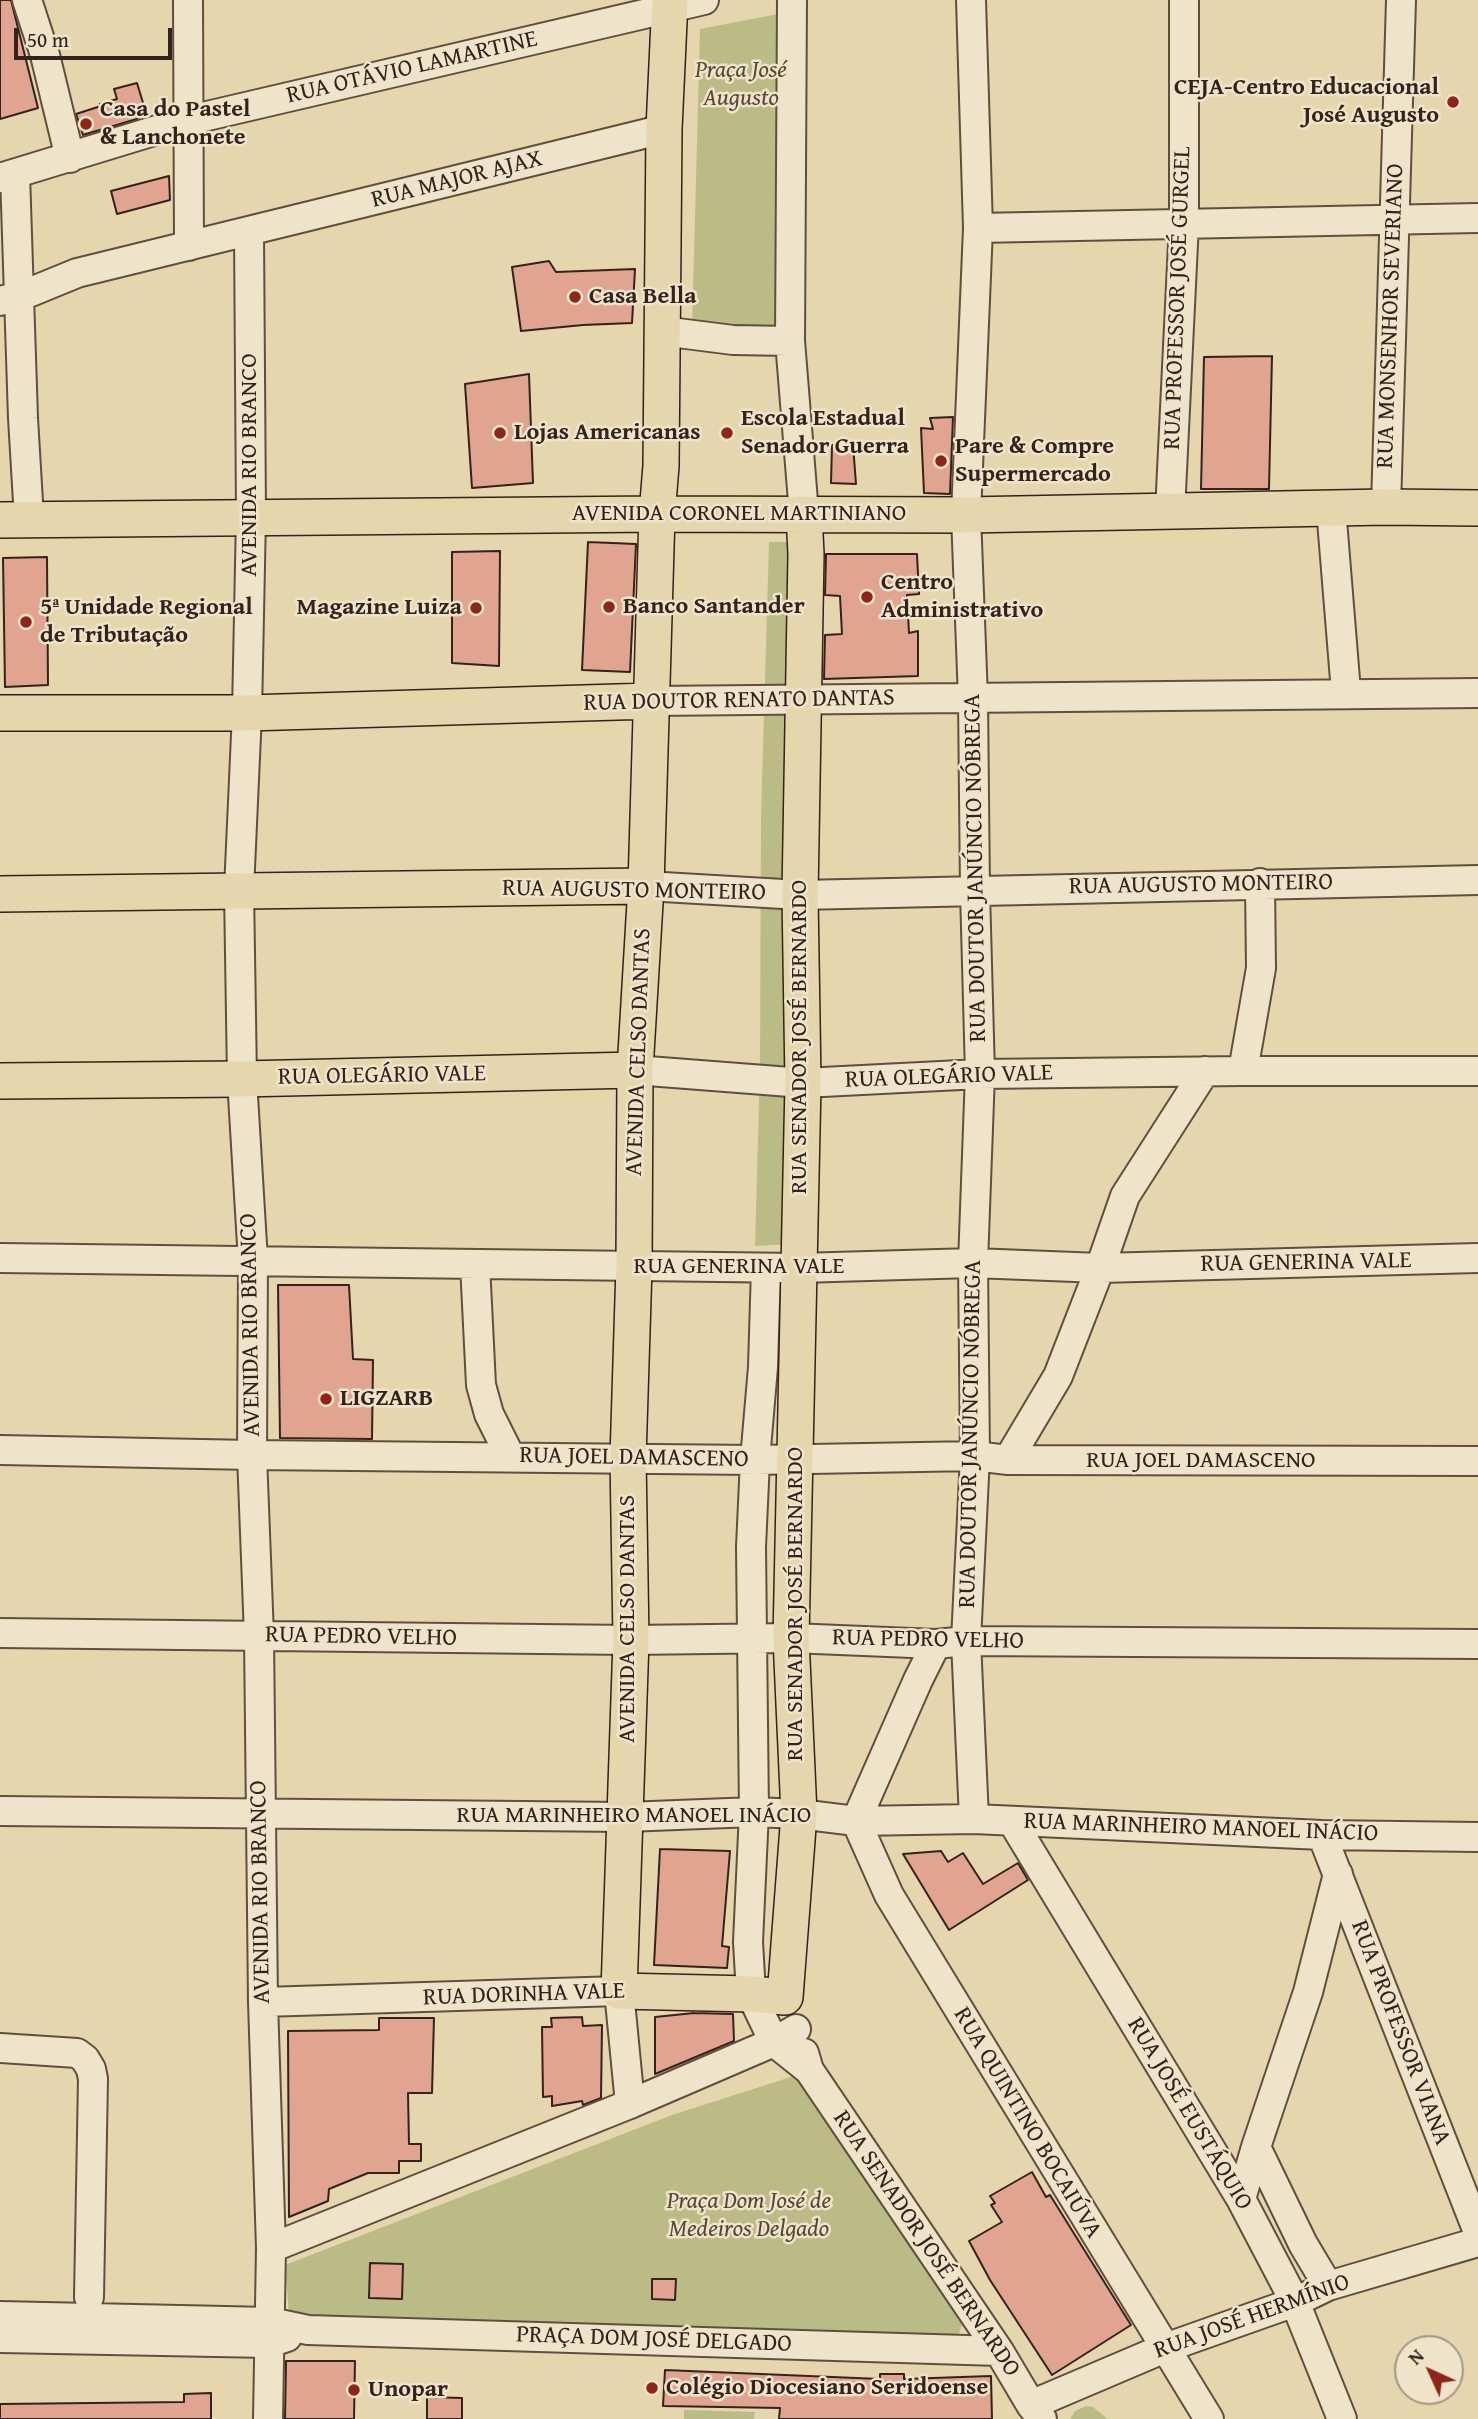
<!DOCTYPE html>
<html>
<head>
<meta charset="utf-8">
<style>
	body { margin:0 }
	#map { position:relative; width:1478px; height:2419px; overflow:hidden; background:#e6d6ad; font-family:"Gentium Book Plus",serif }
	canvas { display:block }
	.north { position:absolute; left:1394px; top:2335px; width:70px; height:70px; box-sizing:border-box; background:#efe4ca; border:2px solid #a49684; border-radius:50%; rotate:315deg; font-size:19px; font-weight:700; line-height:28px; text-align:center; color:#34221c }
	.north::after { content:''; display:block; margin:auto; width:24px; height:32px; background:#8f2418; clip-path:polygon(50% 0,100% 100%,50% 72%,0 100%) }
	.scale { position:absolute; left:14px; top:28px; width:158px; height:32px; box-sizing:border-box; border:4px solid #34221c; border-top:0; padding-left:9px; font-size:21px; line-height:24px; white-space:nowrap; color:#34221c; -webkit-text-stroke:5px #efe4ca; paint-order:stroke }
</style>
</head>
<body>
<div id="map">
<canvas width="1478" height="2419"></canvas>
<div class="north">N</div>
<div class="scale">50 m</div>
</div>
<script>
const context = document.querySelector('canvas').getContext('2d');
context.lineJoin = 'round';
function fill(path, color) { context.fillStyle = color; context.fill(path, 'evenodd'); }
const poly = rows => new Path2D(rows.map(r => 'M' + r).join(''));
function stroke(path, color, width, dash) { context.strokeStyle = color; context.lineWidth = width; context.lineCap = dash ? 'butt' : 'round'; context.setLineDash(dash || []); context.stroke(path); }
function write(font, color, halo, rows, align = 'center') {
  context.font = font + ' "Gentium Book Plus",serif'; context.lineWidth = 5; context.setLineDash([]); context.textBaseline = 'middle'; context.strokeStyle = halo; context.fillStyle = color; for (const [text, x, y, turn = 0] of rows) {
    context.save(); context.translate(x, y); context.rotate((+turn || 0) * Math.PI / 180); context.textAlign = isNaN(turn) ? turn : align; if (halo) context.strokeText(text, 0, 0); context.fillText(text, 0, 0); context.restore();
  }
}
fill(poly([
	[778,14,784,24,776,326,692,328,700,29],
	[769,542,801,542,794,1244,755,1246,760,1065,761,816],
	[797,2075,964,2319,957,2339,290,2327,285,2265,672,2115],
	[1086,2406,1093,2407,1108,2419,1070,2419,1075,2411],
	[684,2410,755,2412,754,2419,684,2419]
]), '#bbbc85');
const building = poly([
	[0,0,11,0,38,108,0,119,0,0],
	[137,83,147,116,83,135,76,114,101,106,100,104,117,99,114,89,137,83],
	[169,176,170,200,117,214,111,191,169,176],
	[549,261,556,272,635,269,632,323,583,325,521,331,512,267,549,261],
	[1272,356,1269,489,1201,489,1204,357,1272,356],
	[529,374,533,483,472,488,465,384,529,374],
	[953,417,950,494,924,493,921,428,933,429,930,418,953,417],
	[832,445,853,445,856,484,831,483,832,445],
	[588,542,636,544,630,672,582,670,588,542],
	[500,551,499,666,452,663,452,552,500,551],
	[826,554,917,554,919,594,907,595,909,633,918,631,918,676,824,679,825,635,842,634,840,596,825,595,826,554],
	[47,557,48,685,5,687,3,558,47,557],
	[278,1285,349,1285,353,1359,373,1360,372,1439,280,1438,278,1285],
	[660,1849,730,1851,722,1946,729,1947,727,1968,654,1965,660,1849],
	[941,1851,948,1862,963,1853,983,1884,1018,1863,1028,1880,949,1930,903,1854,941,1851],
	[694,2013,733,2014,734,2041,655,2074,655,2017,694,2013],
	[582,2017,583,2026,602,2025,601,2098,583,2105,582,2101,552,2106,552,2096,543,2097,542,2027,552,2027,551,2018,582,2017],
	[379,2018,434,2018,432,2093,408,2093,409,2144,421,2144,421,2161,399,2161,399,2173,368,2173,329,2189,328,2201,289,2217,288,2031,379,2030,379,2018],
	[1032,2172,1046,2197,1050,2195,1131,2325,1052,2375,990,2280,969,2241,1002,2222,991,2205,995,2203,990,2196,1032,2172],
	[370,2263,403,2264,402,2299,369,2298,370,2263],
	[652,2279,676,2279,675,2300,652,2299,652,2279],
	[286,2361,355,2361,354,2419,285,2419,286,2361],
	[665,2370,880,2379,880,2374,904,2374,904,2379,991,2376,992,2419,779,2419,780,2408,663,2406,665,2370],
	[211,2393,211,2419,0,2419,0,2404,184,2402,184,2394,211,2393],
	[427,2397,462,2398,462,2419,427,2419,427,2397]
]);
fill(building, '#e0a491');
stroke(building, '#34221c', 2);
const minor = poly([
	[27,0,45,55,70,158],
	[188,0,189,246],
	[792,0,790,341,804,514],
	[971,0,978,228,966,515,973,699,975,891,980,1074,973,1263,975,1456,966,1641,974,1819],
	[15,174,23,418,29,519],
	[0,178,190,120,704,0],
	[978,228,1478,218],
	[249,232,251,516,247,713,239,890,242,1079,253,1261,252,1455,259,1636,263,2002,271,2248,268,2419],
	[0,301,21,296,77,273,664,129],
	[662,331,733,340,790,341],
	[1386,507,1401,0],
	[1331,508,1346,692],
	[1170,512,1184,223,1184,0],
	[651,701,1478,693],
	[646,886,800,895,1478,880],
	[635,1070,803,1083,980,1074,1243,1071,1478,1071],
	[1243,1071,1261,968,1260,883],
	[0,1258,799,1268,973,1263,1100,1268,1478,1258],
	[475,1264,481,1385,489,1414,510,1456],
	[766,1268,763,1367,755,1460,751,1547,754,1812,748,1942,751,1994,774,2042,809,2070],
	[0,1450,252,1455,755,1460,975,1456,1008,1460,1478,1461],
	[1008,1460,1058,1376,1100,1268,1125,1196,1205,1071],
	[0,1633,631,1640,791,1638,936,1644,966,1641,1478,1644],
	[936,1644,918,1680,856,1821,889,1895,1209,2419],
	[0,1811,626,1817,754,1812,799,1814,856,1821,974,1819,1322,1835,1478,1837],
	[1012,1821,1241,2199,1295,2302,1342,2419],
	[1322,1835,1478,2232],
	[263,2002,619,1991,630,2104],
	[0,2048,77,2053,85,2059,91,2069,93,2079,89,2297],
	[804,2053,809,2070,999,2351,1031,2405,1042,2419],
	[1256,2147,1303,2244,1328,2286],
	[1241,2199,1256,2147,1308,1992,1338,1874],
	[271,2248,630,2104,774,2042,796,2029],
	[0,2316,270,2322,308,2330,999,2351],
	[0,2338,269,2343,287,2337],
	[1031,2405,1165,2348,1295,2302,1328,2286,1478,2242]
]);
const major = poly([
	[670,0,664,129,661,466,657,514,646,886,635,1070,634,1267,628,1458,631,1640,619,1991,751,1994,785,1997,799,1814,791,1638,803,1083,800,895,806,554,804,514],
	[0,520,657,514,966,515,1386,507,1478,508],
	[0,713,247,713,651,701],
	[0,894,646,886],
	[0,1081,242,1079,635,1070]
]);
stroke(minor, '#604f40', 32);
stroke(major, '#34221c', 38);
stroke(minor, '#efe4ca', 28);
stroke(major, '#e6d6ad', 35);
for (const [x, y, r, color] of [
	[1453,102,7,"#8f2418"],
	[86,124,7,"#8f2418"],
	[575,297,7,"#8f2418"],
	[500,433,7,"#8f2418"],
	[727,433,7,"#8f2418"],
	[941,461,7,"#8f2418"],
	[867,597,7,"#8f2418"],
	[609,607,7,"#8f2418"],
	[476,608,7,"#8f2418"],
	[26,622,7,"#8f2418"],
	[326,1399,7,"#8f2418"],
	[652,2388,7,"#8f2418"],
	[354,2390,7,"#8f2418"]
]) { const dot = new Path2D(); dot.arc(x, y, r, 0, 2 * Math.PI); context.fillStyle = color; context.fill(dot); stroke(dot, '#efe4ca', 2.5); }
write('24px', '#34221c', '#efe4ca', [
	["RUA OTÁVIO LAMARTINE",412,68,-13],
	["RUA MAJOR AJAX",457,180,-14],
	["RUA PROFESSOR JOSÉ GURGEL",1178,298,-88],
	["RUA MONSENHOR SEVERIANO",1391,316,-88],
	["AVENIDA RIO BRANCO",250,465,-90],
	["AVENIDA CORONEL MARTINIANO",739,514],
	["RUA DOUTOR RENATO DANTAS",739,701,-1],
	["RUA DOUTOR JANÚNCIO NÓBREGA",976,868,-91],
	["RUA AUGUSTO MONTEIRO",1201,885,-1],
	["RUA AUGUSTO MONTEIRO",634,891,1],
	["RUA SENADOR JOSÉ BERNARDO",800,1037,-90],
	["AVENIDA CELSO DANTAS",639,1052,-88],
	["RUA OLEGÁRIO VALE",382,1076,-1],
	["RUA OLEGÁRIO VALE",949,1077,-2],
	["RUA GENERINA VALE",1306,1263,-1],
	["RUA GENERINA VALE",739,1267],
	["AVENIDA RIO BRANCO",251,1325,-91],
	["RUA DOUTOR JANÚNCIO NÓBREGA",971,1434,-89],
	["RUA JOEL DAMASCENO",634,1458,1],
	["RUA JOEL DAMASCENO",1201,1461],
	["RUA SENADOR JOSÉ BERNARDO",796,1604,-90],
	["AVENIDA CELSO DANTAS",628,1619,-90],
	["RUA PEDRO VELHO",361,1637,1],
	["RUA PEDRO VELHO",928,1640,1],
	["RUA MARINHEIRO MANOEL INÁCIO",634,1816],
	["RUA MARINHEIRO MANOEL INÁCIO",1201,1828,2],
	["AVENIDA RIO BRANCO",261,1892,-91],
	["RUA DORINHA VALE",524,1995,-2],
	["RUA PROFESSOR VIANA",1400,2033,69],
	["RUA JOSÉ EUSTÁQUIO",1189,2114,59],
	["RUA QUINTINO BOCAIÚVA",1027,2123,59],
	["RUA SENADOR JOSÉ BERNARDO",926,2244,56],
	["RUA JOSÉ HERMÍNIO",1252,2317,-20],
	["PRAÇA DOM JOSÉ DELGADO",654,2340,2]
]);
write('italic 24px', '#564836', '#efe4ca', [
	["Praça José",741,71],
	["Augusto",741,99],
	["Praça Dom José de",749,2202],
	["Medeiros Delgado",749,2230]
]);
write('bold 24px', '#34221c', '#efe4ca', [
	["CEJA-Centro Educacional",1439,88,"right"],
	["José Augusto",1439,116,"right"],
	["Casa do Pastel",100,110],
	["& Lanchonete",100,138],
	["Casa Bella",589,297],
	["Escola Estadual",741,419],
	["Senador Guerra",741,447],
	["Lojas Americanas",514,433],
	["Pare & Compre",955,447],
	["Supermercado",955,475],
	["Centro",881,583],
	["Administrativo",881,611],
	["Banco Santander",623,607],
	["5ª Unidade Regional",40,608],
	["de Tributação",40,636],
	["Magazine Luiza",462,608,"right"],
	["LIGZARB",340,1399],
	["Colégio Diocesiano Seridoense",666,2388],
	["Unopar",368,2390]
], 'left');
</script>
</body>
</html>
